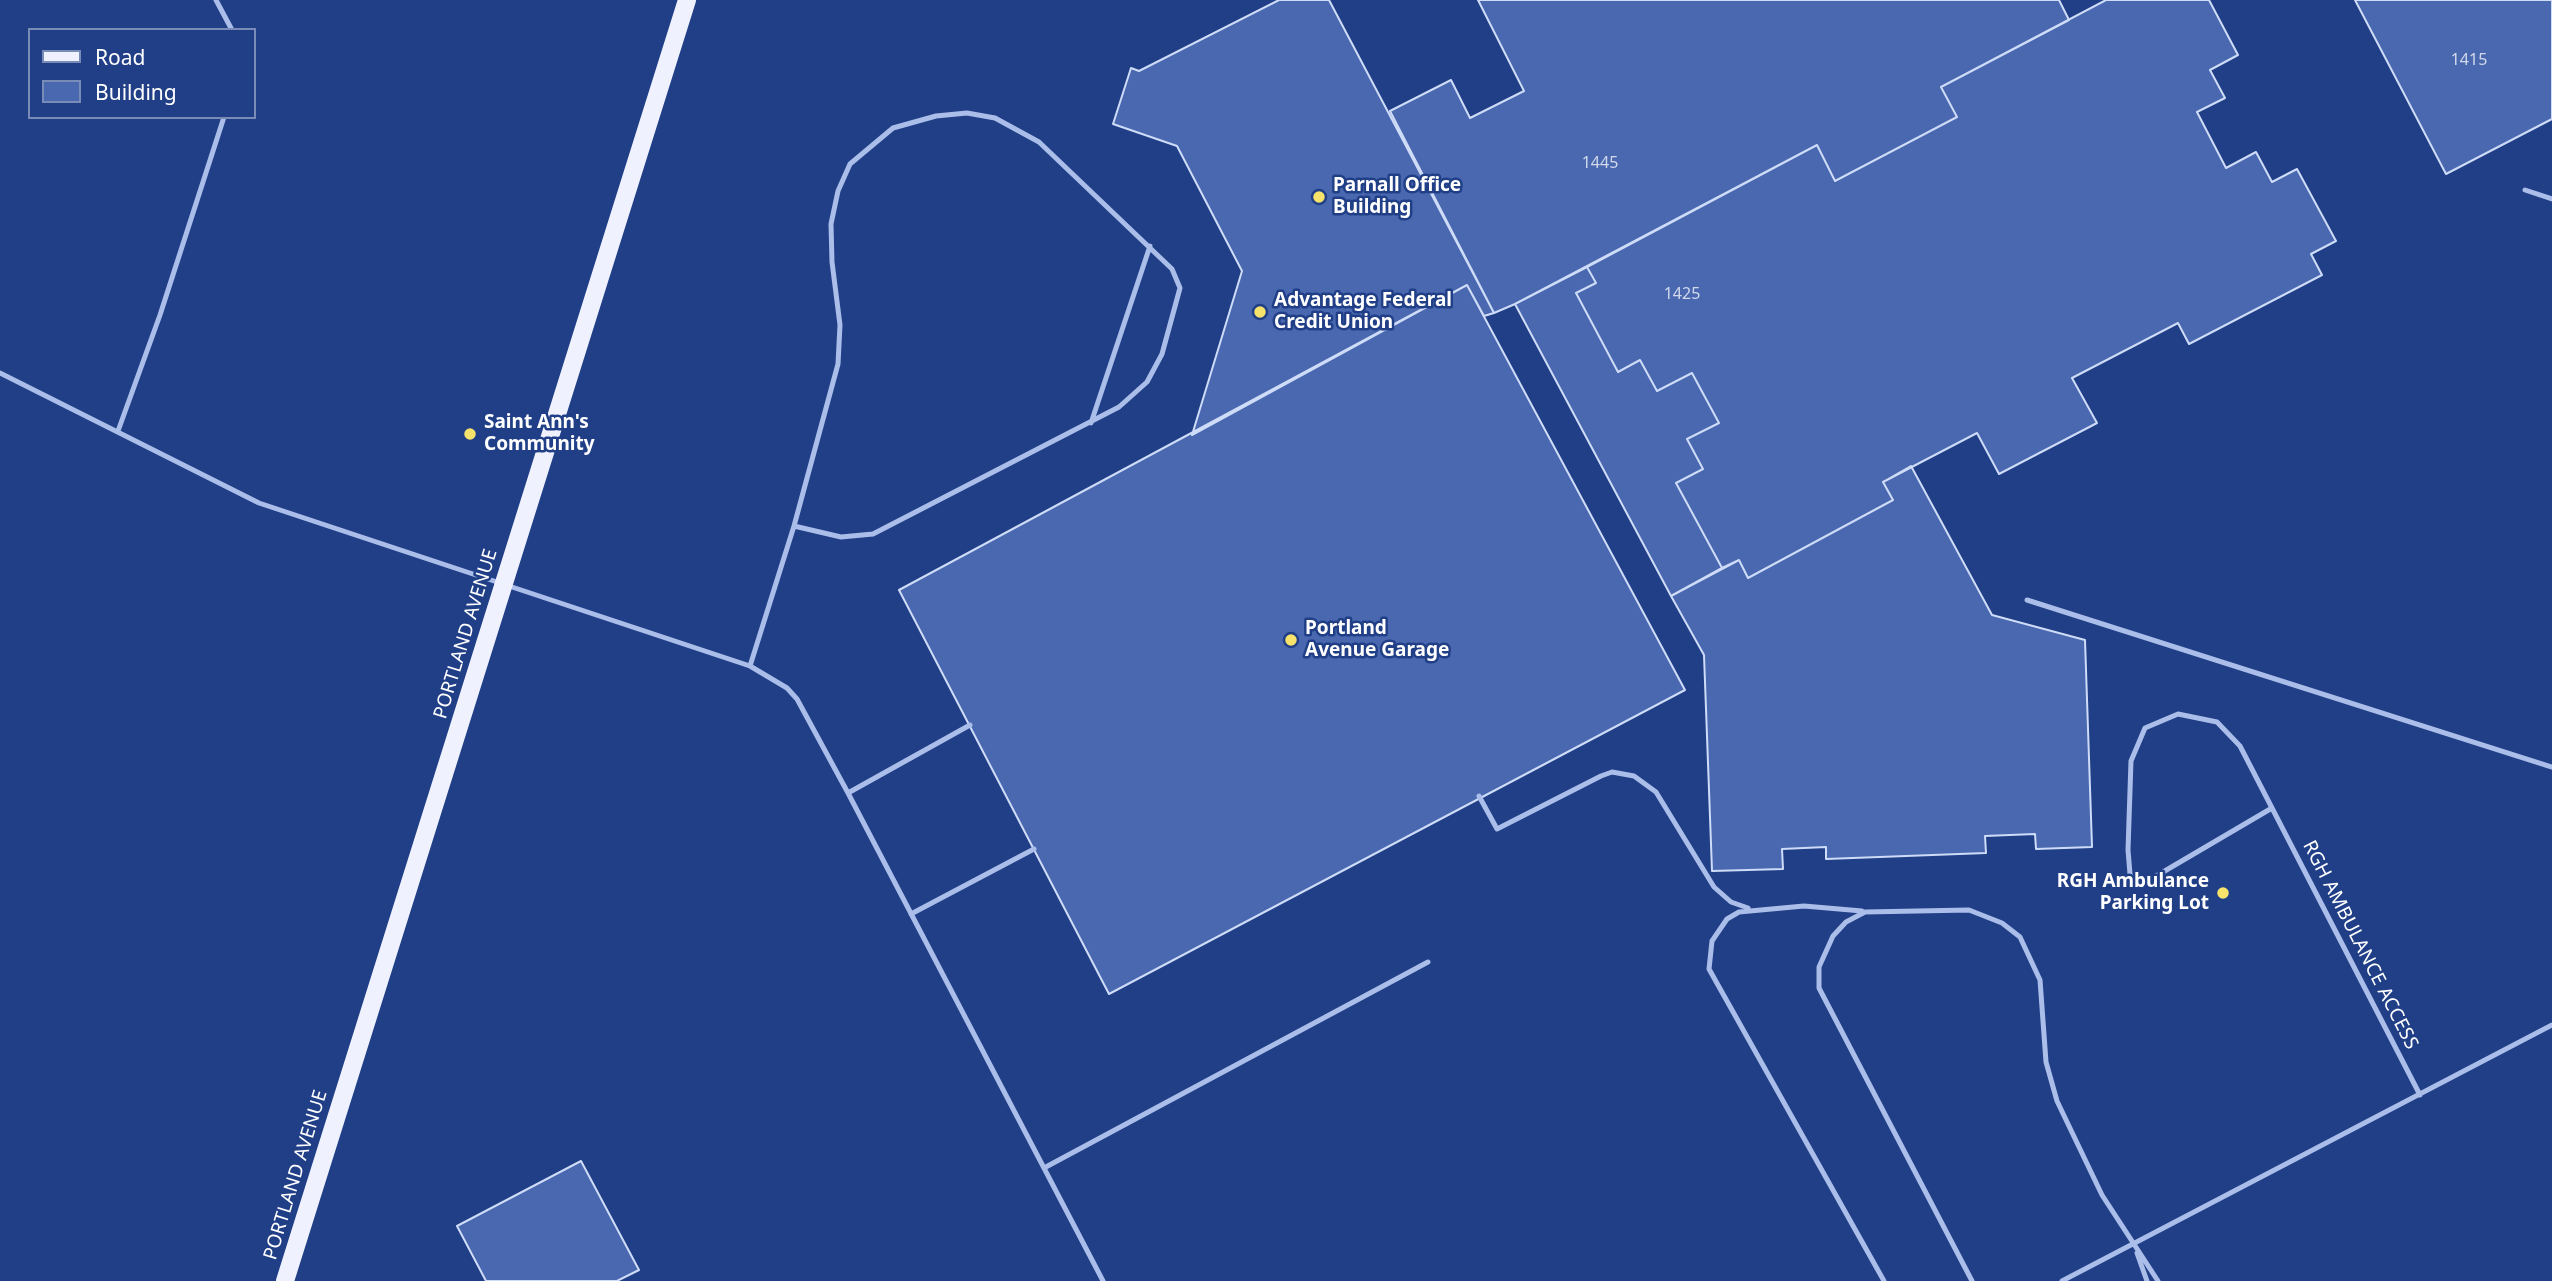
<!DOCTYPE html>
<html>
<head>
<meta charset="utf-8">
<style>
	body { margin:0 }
	#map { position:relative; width:2552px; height:1281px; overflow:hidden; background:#203f87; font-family:"Noto Sans",sans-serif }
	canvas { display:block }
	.legend { position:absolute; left:28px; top:28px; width:228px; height:91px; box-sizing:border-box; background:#203f87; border:2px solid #798cb7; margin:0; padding:9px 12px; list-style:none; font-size:21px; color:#fff }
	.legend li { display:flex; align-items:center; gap:14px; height:35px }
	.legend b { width:35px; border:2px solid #798cb7 }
</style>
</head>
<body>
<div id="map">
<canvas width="2552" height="1281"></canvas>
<ul class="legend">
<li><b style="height:9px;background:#eff2fe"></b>Road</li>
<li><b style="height:19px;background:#4968b0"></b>Building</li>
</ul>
</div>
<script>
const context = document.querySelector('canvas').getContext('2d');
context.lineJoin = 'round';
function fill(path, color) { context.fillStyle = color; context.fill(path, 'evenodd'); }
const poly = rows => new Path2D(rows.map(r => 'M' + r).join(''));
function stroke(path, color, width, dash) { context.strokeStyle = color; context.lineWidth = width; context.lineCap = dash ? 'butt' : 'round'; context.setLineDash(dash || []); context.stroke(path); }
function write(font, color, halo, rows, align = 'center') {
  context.font = font + ' "Noto Sans",sans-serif'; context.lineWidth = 5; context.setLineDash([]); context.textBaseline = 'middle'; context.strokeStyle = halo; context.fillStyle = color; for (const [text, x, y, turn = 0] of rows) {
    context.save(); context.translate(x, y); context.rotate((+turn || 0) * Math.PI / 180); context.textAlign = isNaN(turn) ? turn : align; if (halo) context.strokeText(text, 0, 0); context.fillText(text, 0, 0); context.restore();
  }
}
const building = poly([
	[1279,0,1329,0,1494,313,1484,316,1467,285,1192,435,1242,271,1177,146,1113,124,1131,68,1139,71,1279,0],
	[1478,0,2059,0,2069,20,1941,87,1957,117,1835,181,1817,145,1515,304,1494,313,1390,111,1451,80,1470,118,1524,91,1478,0],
	[2106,0,2209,0,2238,55,2210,70,2225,98,2197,112,2226,168,2256,152,2272,182,2297,169,2336,241,2311,254,2322,275,2189,344,2178,323,2072,378,2097,423,1999,474,1977,433,1883,482,1893,500,1748,578,1739,560,1722,568,1676,483,1703,469,1687,439,1719,423,1692,373,1657,391,1640,360,1618,372,1576,293,1596,283,1587,267,1817,145,1835,181,1957,117,1941,87,2106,0],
	[2355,0,2552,0,2552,119,2446,174,2355,0],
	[1587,267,1596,283,1576,293,1618,372,1640,360,1657,391,1692,373,1719,423,1687,439,1703,469,1676,483,1722,568,1671,596,1515,304,1587,267],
	[1467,285,1685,690,1109,994,899,590,1467,285],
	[1911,466,1992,615,2085,640,2092,847,2036,849,2035,834,1985,836,1986,853,1826,859,1826,847,1782,849,1783,869,1712,871,1704,655,1671,596,1739,560,1748,578,1893,500,1883,482,1911,466],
	[581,1161,639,1270,617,1281,486,1281,457,1226,581,1161]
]);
fill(building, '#4968b0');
stroke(building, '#cfdcf8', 2);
stroke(poly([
	[216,0,232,30],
	[2525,190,2552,199],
	[0,373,259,503,750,666,787,688,797,699,848,793,1103,1281],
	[1091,423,1150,246],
	[118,431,160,315,224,117],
	[2027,600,2552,767],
	[750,666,794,526,838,364,840,325,832,262,831,224,838,191,850,164,893,128,936,116,967,113,995,118,1039,142,1172,269,1180,288,1162,354,1147,382,1119,407,873,534,841,537,794,526],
	[848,793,970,725],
	[1479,796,1497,829,1601,776,1612,772,1634,776,1656,792,1714,887,1731,902,1748,908],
	[2272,808,2146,882,2135,883,2130,874,2128,850,2131,761,2145,728,2178,714,2217,722,2240,746,2272,808,2420,1095],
	[1862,911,1804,906,1739,912,1727,919,1712,941,1709,969,1884,1281],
	[911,914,1034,849],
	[1044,1168,1428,962],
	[2137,1253,2147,1281],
	[1972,1281,1819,988,1819,967,1833,936,1846,922,1865,912,1969,910,2002,923,2020,937,2040,980,2046,1062,2057,1101,2102,1195,2158,1281],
	[2062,1281,2552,1025]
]), '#abbeea', 5);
stroke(poly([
	[285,1281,687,0]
]), '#eff2fe', 18);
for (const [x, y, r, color] of [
	[1319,197,7,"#f7e36c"],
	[1260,312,7,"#f7e36c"],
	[470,434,7,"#f7e36c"],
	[1291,640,7,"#f7e36c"],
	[2223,893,7,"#f7e36c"]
]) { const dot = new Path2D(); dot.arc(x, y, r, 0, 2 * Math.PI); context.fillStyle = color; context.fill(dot); stroke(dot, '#203f87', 2.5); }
write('16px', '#d2d9eb', null, [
	["1415",2469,60],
	["1445",1600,163],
	["1425",1682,294]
]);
write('bold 19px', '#fff', '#203f87', [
	["Parnall Office",1333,186],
	["Building",1333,208],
	["Advantage Federal",1274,301],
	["Credit Union",1274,323],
	["Saint Ann's",484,423],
	["Community",484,445],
	["Portland",1305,629],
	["Avenue Garage",1305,651],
	["RGH Ambulance",2209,882,"right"],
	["Parking Lot",2209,904,"right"]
], 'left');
write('19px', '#fff', '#203f87', [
	["PORTLAND AVENUE",466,634,-73],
	["RGH AMBULANCE ACCESS",2360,945,63],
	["PORTLAND AVENUE",296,1175,-73]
]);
</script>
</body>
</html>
